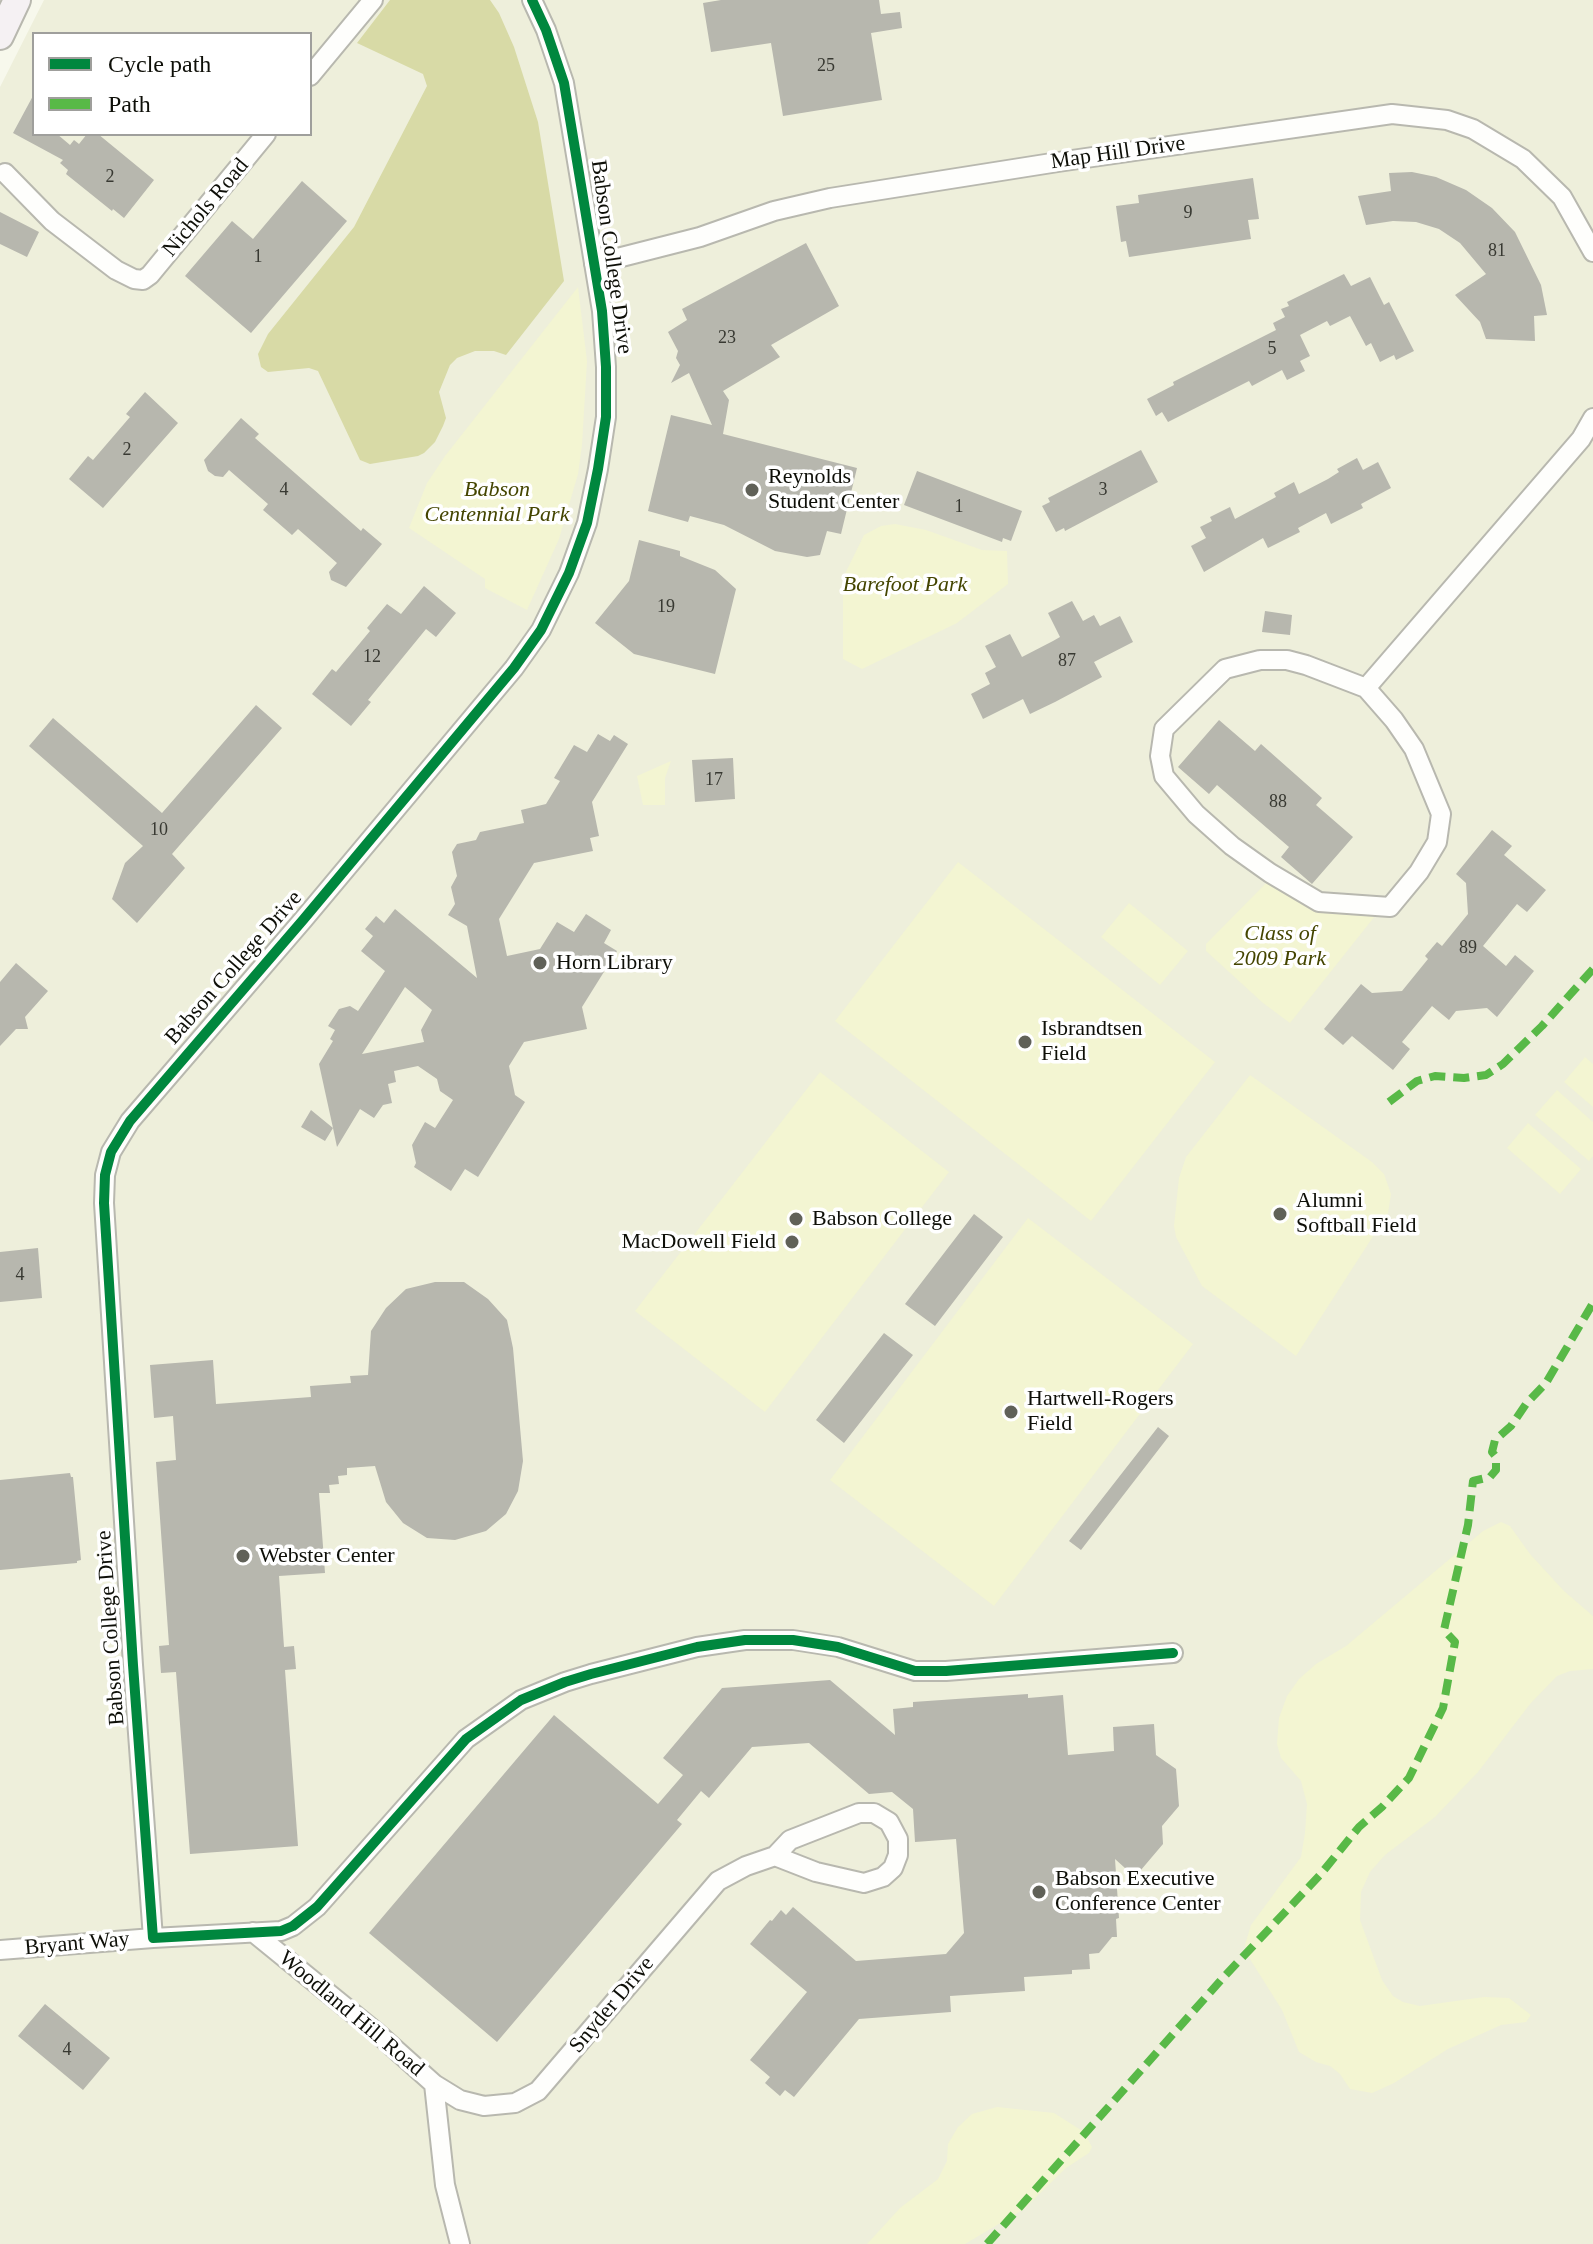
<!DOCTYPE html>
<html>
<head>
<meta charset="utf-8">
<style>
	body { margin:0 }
	#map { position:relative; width:1593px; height:2244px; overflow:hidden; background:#f7f8ec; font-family:"Times New Roman",serif }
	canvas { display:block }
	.legend { position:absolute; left:32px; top:32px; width:280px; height:104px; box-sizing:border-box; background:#fff; border:2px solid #9f9f9c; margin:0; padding:10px 14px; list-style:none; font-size:24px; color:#0e0f08 }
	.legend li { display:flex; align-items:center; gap:16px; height:40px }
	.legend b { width:40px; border:2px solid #9f9f9c }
</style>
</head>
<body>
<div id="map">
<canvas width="1593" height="2244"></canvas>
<ul class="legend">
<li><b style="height:10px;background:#00873e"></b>Cycle path</li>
<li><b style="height:10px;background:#58b947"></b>Path</li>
</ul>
</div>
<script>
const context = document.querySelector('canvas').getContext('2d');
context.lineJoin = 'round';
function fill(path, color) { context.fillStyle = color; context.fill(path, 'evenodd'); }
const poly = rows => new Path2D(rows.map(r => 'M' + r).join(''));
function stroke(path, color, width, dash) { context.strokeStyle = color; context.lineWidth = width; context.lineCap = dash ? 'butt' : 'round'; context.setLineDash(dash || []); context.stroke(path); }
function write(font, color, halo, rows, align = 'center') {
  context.font = font + ' "Times New Roman",serif'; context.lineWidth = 7; context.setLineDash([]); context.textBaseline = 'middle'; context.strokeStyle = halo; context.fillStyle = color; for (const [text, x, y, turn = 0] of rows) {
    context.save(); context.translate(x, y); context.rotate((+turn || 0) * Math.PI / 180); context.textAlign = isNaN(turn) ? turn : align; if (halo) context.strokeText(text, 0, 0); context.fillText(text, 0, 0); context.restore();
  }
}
fill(poly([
	[44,0,1593,0,1593,2244,0,2244,0,87],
	[34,34,310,34,310,134,34,134]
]), '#eeefdb');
fill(poly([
	[578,287,587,361,582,445,578,474,559,539,527,610,485,588,485,579,409,528,427,483,445,456],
	[895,524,926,530,982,550,1007,551,1008,584,957,623,862,669,843,659,843,578,864,535,881,526],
	[671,761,665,778,665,805,643,805,637,776],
	[958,862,1215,1062,1091,1221,835,1021],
	[1270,879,1379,911,1290,1023,1263,1003,1206,951,1206,944],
	[1129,903,1188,951,1160,985,1101,937],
	[1585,1057,1593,1064,1593,1107,1564,1082],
	[820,1072,949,1172,765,1412,635,1311],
	[1250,1075,1372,1162,1384,1174,1391,1194,1388,1213,1296,1356,1202,1286,1176,1237,1174,1226,1179,1178,1186,1157],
	[1557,1090,1593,1122,1593,1156,1589,1161,1535,1115],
	[1528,1123,1581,1169,1560,1194,1507,1148],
	[1028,1218,1193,1344,994,1606,830,1480],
	[1501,1522,1510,1526,1530,1554,1564,1591,1593,1616,1593,1669,1570,1671,1557,1676,1530,1704,1478,1772,1435,1817,1385,1855,1370,1872,1361,1892,1360,1920,1382,1980,1393,1996,1403,2002,1420,2006,1484,1997,1509,1998,1531,2015,1526,2022,1501,2025,1448,2049,1394,2083,1372,2093,1350,2089,1340,2074,1330,2066,1316,2062,1299,2052,1282,2010,1248,1956,1245,1945,1251,1925,1301,1857,1305,1833,1307,1804,1301,1781,1281,1758,1277,1744,1279,1718,1287,1696,1299,1679,1316,1664,1346,1646,1483,1531],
	[997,2107,1054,2113,1084,2132,1092,2147,1089,2153,1066,2168,1024,2209,965,2244,867,2244,900,2208,938,2179,947,2161,948,2144,958,2127,972,2114]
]), '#f3f5d2');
fill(poly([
	[390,0,490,0,499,13,514,47,538,122,564,281,506,355,494,351,475,351,457,358,450,365,439,392,446,418,443,426,435,442,424,453,418,456,370,464,360,460,318,371,309,368,268,372,261,367,258,354,268,334,354,227,427,86,423,74,357,43]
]), '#d8daa6');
fill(poly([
	[721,0,879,0,881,14,900,12,902,28,871,33,882,100,783,116,771,43,711,52,703,3],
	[34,94,34,134,57,134,70,145,74,140,79,144,87,134,98,134,154,180,124,218,113,209,112,211,66,174,68,170,60,163,63,160,13,133],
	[1412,172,1436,177,1466,190,1492,208,1515,232,1541,285,1547,315,1534,316,1535,341,1486,339,1480,322,1455,295,1486,274,1460,243,1439,229,1416,222,1393,221,1366,225,1358,196,1391,191,1389,173],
	[1253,178,1259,219,1248,220,1251,239,1129,257,1126,241,1121,242,1116,206,1139,203,1138,195],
	[302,181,347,221,251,333,185,276,232,221,253,239],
	[0,212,39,232,27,257,0,244],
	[806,243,839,306,771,345,780,357,723,391,729,400,723,434,857,468,841,534,827,531,820,555,807,557,775,551,724,525,690,516,688,522,648,511,671,415,712,425,689,373,671,383,680,365,676,358,678,351,668,332,687,320,682,309],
	[1344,274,1351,286,1370,277,1384,305,1389,302,1414,351,1396,360,1394,355,1380,362,1371,343,1366,346,1350,316,1330,326,1327,321,1300,335,1310,356,1300,361,1305,371,1287,380,1282,370,1252,386,1249,381,1168,422,1162,412,1156,416,1147,399,1174,385,1173,382,1276,330,1273,323,1285,317,1281,309,1289,306,1287,302],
	[145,392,178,423,103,508,69,479,88,456,93,460,130,417,126,414],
	[241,418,259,434,255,438,361,531,363,528,382,544,346,587,331,580,329,572,337,563,298,529,292,535,277,522,263,510,268,504,229,470,223,477,215,476,208,471,204,460],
	[1141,450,1158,482,1065,531,1064,528,1056,532,1042,506,1050,502,1048,498],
	[1357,458,1363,470,1378,462,1391,488,1361,504,1363,508,1331,524,1326,513,1298,528,1300,532,1268,548,1263,538,1204,572,1191,546,1206,538,1200,527,1212,521,1210,517,1230,507,1235,519,1276,497,1274,493,1294,482,1299,494,1328,479,1339,472,1337,469],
	[917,471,1022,511,1011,541,1003,538,1002,542,904,505],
	[639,540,680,551,680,556,715,570,736,589,715,674,634,654,595,623,629,581],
	[424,586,456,613,436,637,426,629,368,700,371,702,351,726,312,694,332,669,336,672,370,631,367,628,387,604,401,614],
	[1072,601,1083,621,1094,615,1100,626,1120,616,1133,642,1094,662,1102,677,1055,702,1030,714,1023,699,983,719,971,694,990,684,985,673,996,667,985,646,1010,634,1022,657,1053,641,1060,637,1048,613],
	[1265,611,1292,615,1290,635,1262,632],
	[256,705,282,728,172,854,185,868,137,923,112,899,125,863,143,846,29,746,53,718,162,813],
	[1219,720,1255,751,1261,744,1322,798,1316,805,1353,837,1312,884,1281,857,1289,847,1217,785,1209,794,1178,767],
	[598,734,610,741,614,735,628,744,592,802,599,836,590,838,593,851,534,863,499,919,507,956,540,949,557,922,574,932,586,914,611,930,604,943,617,951,582,1007,587,1029,524,1042,509,1066,515,1095,525,1102,478,1177,465,1169,451,1191,414,1167,416,1163,412,1145,425,1122,435,1128,453,1100,440,1091,437,1079,418,1066,394,1071,396,1082,388,1084,392,1103,383,1105,374,1118,360,1109,337,1147,333,1128,325,1141,301,1127,311,1110,333,1128,319,1064,333,1041,330,1039,335,1030,328,1026,339,1009,350,1006,358,1011,385,971,361,951,373,936,365,929,376,916,384,923,395,909,477,978,467,926,448,915,455,904,451,887,457,876,452,852,457,844,476,840,480,832,524,823,521,810,546,804,560,781,554,778,574,745,587,752],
	[405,987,432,1010,421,1030,424,1042,362,1054],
	[733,758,735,799,695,802,692,760],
	[1492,830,1512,846,1504,855,1546,890,1527,912,1517,904,1483,946,1506,966,1515,955,1534,971,1497,1017,1487,1008,1456,1011,1449,1020,1432,1006,1402,1042,1410,1049,1393,1070,1352,1036,1343,1045,1324,1029,1361,984,1372,993,1402,991,1428,959,1425,956,1437,942,1442,946,1468,914,1466,883,1456,874],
	[16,963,48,991,25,1017,28,1029,16,1029,0,1046,0,982],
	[974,1214,1003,1237,935,1326,905,1304],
	[38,1248,42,1298,0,1302,0,1252],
	[435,1282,464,1282,488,1299,507,1320,513,1348,523,1461,518,1491,506,1514,486,1531,455,1540,427,1538,403,1523,386,1502,375,1466,347,1468,347,1475,338,1476,339,1484,329,1485,330,1493,319,1493,325,1573,279,1576,284,1647,294,1646,296,1669,285,1670,298,1846,190,1854,176,1672,161,1673,159,1646,169,1645,156,1462,176,1460,173,1416,154,1418,150,1365,213,1360,216,1404,311,1397,310,1386,351,1383,350,1376,368,1375,371,1331,386,1308,406,1289],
	[884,1333,913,1355,844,1443,816,1420],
	[1158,1427,1169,1436,1081,1550,1069,1541],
	[70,1473,71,1477,73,1477,81,1560,77,1561,77,1563,0,1570,0,1480],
	[830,1680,895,1735,893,1709,913,1707,913,1702,1028,1694,1028,1698,1063,1695,1068,1755,1114,1751,1113,1727,1154,1724,1156,1755,1176,1769,1179,1806,1162,1826,1163,1844,1135,1877,1115,1859,1119,1918,1116,1919,1117,1937,1112,1937,1099,1953,1089,1954,1090,1969,1072,1970,1072,1974,1024,1977,1025,1991,950,1996,951,2012,859,2019,794,2097,785,2090,780,2096,765,2083,770,2077,750,2060,807,1992,750,1944,770,1920,772,1921,781,1910,786,1915,793,1907,856,1961,946,1954,964,1933,956,1839,915,1842,913,1809,892,1792,869,1794,809,1743,752,1747,709,1798,701,1791,677,1820,682,1824,497,2042,369,1933,554,1715,658,1804,683,1775,663,1758,722,1688],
	[45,2004,110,2058,83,2090,18,2036]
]), '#b7b7ae');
const street = poly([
	[532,0,546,30,564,83,602,311,606,367,606,417,598,469,587,523,569,573,541,630,514,668,303,920,130,1121,111,1152,105,1175,104,1203,133,1665,153,1938,281,1931,293,1926,317,1907,466,1739,521,1700,565,1682,591,1674,697,1647,745,1640,793,1640,838,1647,915,1671,946,1671,1173,1653],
	[310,76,373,0],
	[5,173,52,221,116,270,134,279,143,280,150,275,266,134],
	[594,264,700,237,774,211,830,198,1058,162,1392,114,1447,120,1473,129,1523,159,1562,197,1593,252],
	[1260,660,1287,660,1306,665,1366,688,1394,720,1414,749,1441,814,1437,842,1419,872,1390,907,1319,902,1270,873,1232,846,1196,814,1164,776,1160,756,1164,729,1225,669,1260,660],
	[1366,688,1581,439,1593,418],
	[253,1932,376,2032,434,2084,445,2185,460,2244],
	[0,1950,153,1938],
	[434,2084,460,2100,484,2106,515,2103,538,2091,718,1881,746,1866,775,1856,816,1872,864,1883,883,1877,893,1868,898,1855,898,1839,889,1822,874,1813,859,1813,790,1840,775,1856]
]);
const secondary = poly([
	[0,36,17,0]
]);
stroke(street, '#b8b8af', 22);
stroke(secondary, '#b8b8af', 30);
stroke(street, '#fefefc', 18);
stroke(secondary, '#f5f1f3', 26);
stroke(poly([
	[1389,1102,1417,1081,1435,1076,1464,1078,1486,1075,1503,1064,1542,1026,1593,969],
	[987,2244,1221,1980,1320,1875,1359,1827,1382,1807,1409,1778,1443,1708,1455,1642,1444,1630,1468,1525,1473,1481,1490,1477,1496,1470,1496,1457,1492,1452,1495,1440,1511,1426,1526,1404,1546,1383,1593,1303]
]), '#58b947', 8, [16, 8]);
stroke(poly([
	[532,0,546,30,564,83,602,311,606,367,606,417,598,469,587,523,569,573,541,630,514,668,303,920,130,1121,111,1152,105,1175,104,1203,133,1665,153,1938,281,1931,293,1926,317,1907,466,1739,521,1700,565,1682,591,1674,697,1647,745,1640,793,1640,838,1647,915,1671,946,1671,1173,1653]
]), '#00873e', 10);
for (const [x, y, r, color] of [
	[752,490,8,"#606158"],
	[540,963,8,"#606158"],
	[1025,1042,8,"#606158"],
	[1280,1214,8,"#606158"],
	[796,1219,8,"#606158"],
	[792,1242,8,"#606158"],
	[1011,1412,8,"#606158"],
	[243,1556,8,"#606158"],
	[1039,1892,8,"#606158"]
]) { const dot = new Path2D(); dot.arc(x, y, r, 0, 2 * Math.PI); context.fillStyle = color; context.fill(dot); stroke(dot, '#fff', 3); }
write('18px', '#383932', null, [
	["25",826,66],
	["2",110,177],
	["9",1188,213],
	["81",1497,251],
	["1",258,257],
	["23",727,338],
	["5",1272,349],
	["2",127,450],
	["4",284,490],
	["3",1103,490],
	["1",959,507],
	["19",666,607],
	["12",372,657],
	["87",1067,661],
	["17",714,780],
	["88",1278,802],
	["10",159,830],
	["89",1468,948],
	["4",20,1275],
	["4",67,2050]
]);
write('22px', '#0e0f08', '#fff', [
	["Map Hill Drive",1118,153,-8],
	["Nichols Road",206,208,-50],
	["Babson College Drive",611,257,82],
	["Babson College Drive",234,968,-49],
	["Babson College Drive",111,1628,-94],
	["Bryant Way",77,1944,-5],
	["Snyder Drive",612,2005,-50],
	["Woodland Hill Road",351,2014,40]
]);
write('22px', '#0e0f08', '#fff', [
	["Reynolds",768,477],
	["Student Center",768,502],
	["Horn Library",556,963],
	["Isbrandtsen",1041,1029],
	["Field",1041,1054],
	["Alumni",1296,1201],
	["Softball Field",1296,1226],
	["Babson College",812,1219],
	["MacDowell Field",776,1242,"right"],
	["Hartwell-Rogers",1027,1399],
	["Field",1027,1424],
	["Webster Center",259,1556],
	["Babson Executive",1055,1879],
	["Conference Center",1055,1904]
], 'left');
write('italic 22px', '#444500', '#fff', [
	["Babson",497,490],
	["Centennial Park",497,515],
	["Barefoot Park",905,585],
	["Class of",1280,934],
	["2009 Park",1280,959]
]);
</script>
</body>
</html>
